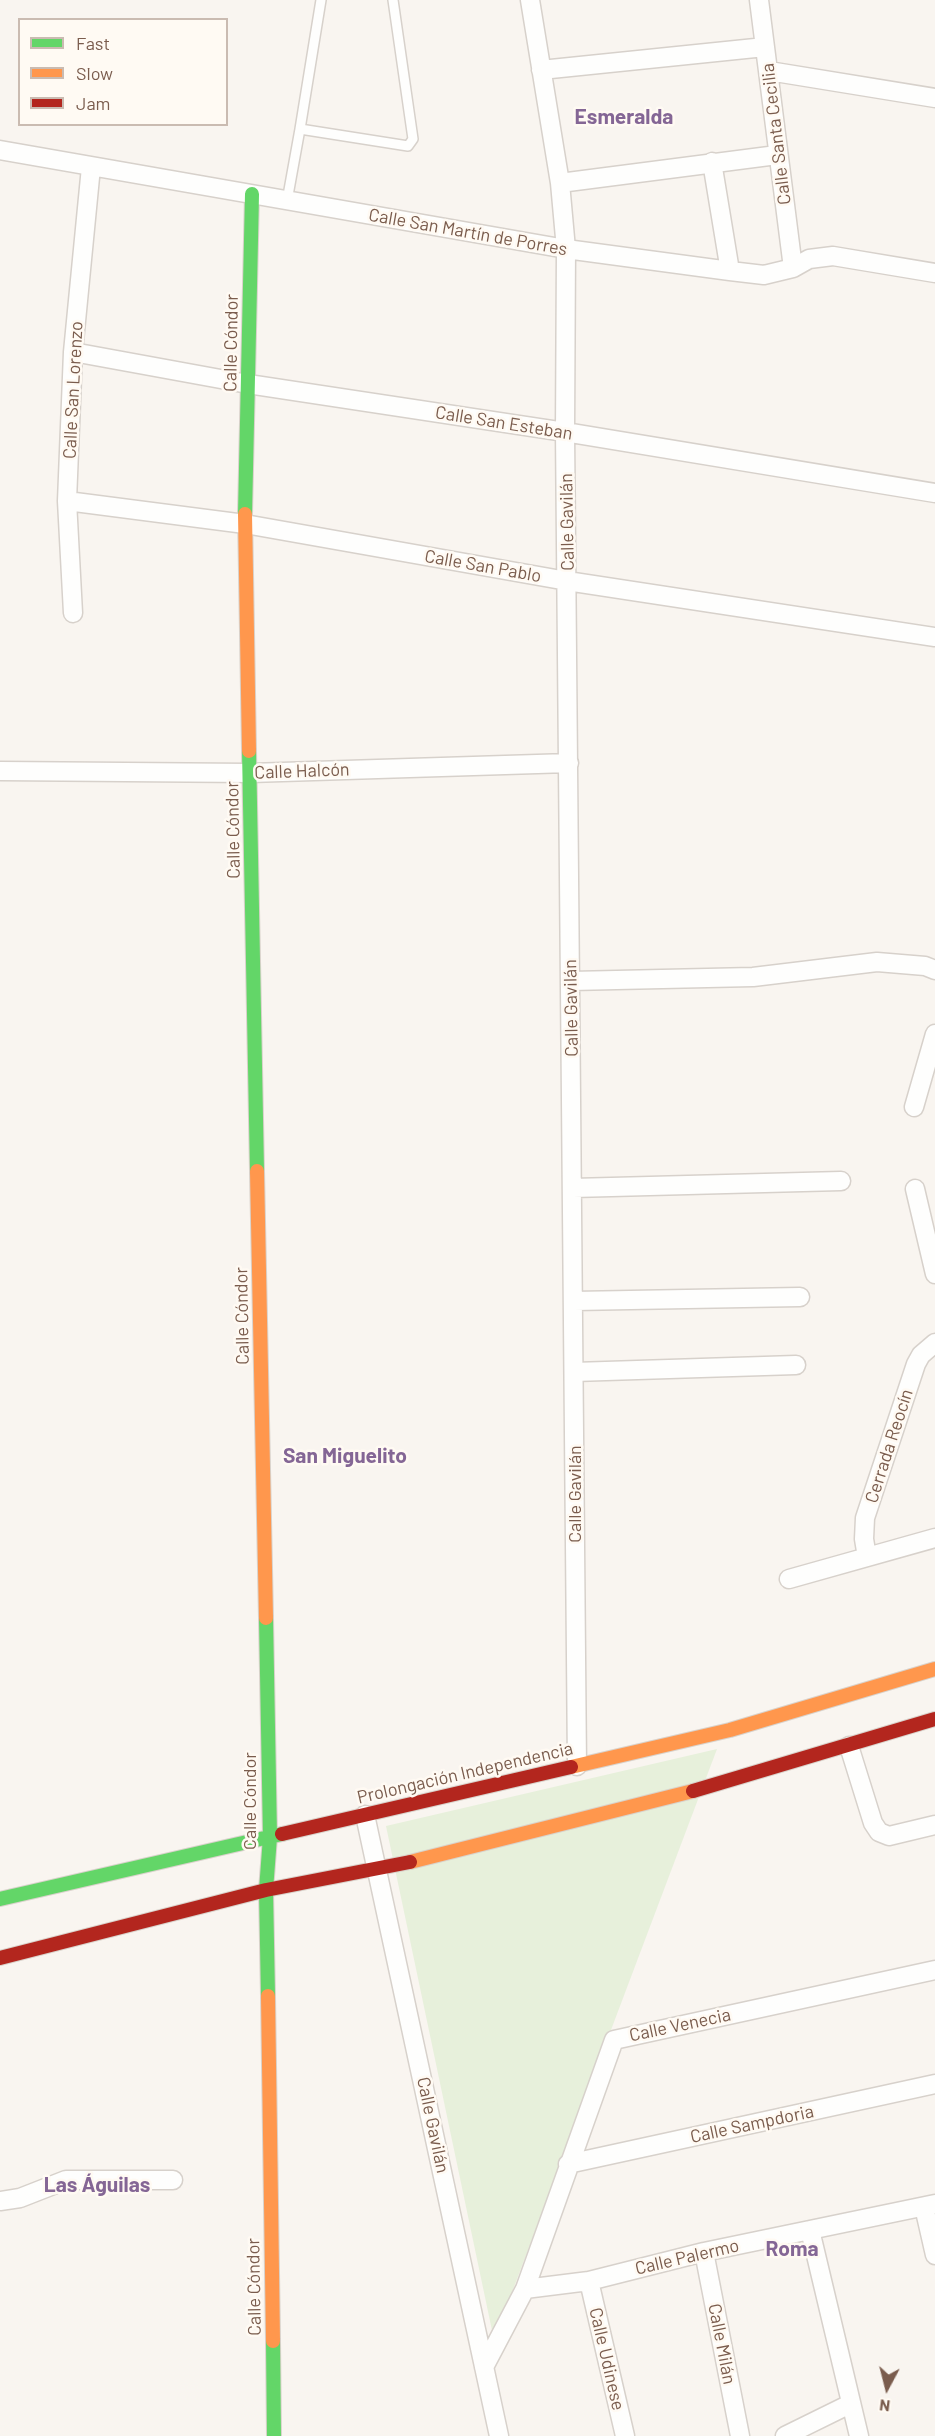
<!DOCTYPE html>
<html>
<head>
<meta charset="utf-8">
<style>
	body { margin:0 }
	#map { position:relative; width:935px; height:2436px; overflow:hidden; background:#f9f5f0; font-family:Barlow,sans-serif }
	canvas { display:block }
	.legend { position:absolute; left:18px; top:18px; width:210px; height:108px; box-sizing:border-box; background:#fffaf3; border:2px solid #cabbb1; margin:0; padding:8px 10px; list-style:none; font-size:18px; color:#7a5c4d }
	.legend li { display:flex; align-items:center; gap:12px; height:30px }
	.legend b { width:30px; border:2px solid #cabbb1 }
	.north { position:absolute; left:857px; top:2358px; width:60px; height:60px; -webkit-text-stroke:4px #fffaf3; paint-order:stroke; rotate:187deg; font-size:16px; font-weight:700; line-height:24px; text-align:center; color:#7a5c4d }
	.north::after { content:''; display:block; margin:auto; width:21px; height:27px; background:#7a5c4d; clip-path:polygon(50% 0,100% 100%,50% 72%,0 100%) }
</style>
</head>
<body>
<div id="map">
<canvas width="935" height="2436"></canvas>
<ul class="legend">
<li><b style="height:8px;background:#63d668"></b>Fast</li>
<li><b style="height:8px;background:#ff974d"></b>Slow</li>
<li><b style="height:8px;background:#b3261e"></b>Jam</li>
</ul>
<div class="north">N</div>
</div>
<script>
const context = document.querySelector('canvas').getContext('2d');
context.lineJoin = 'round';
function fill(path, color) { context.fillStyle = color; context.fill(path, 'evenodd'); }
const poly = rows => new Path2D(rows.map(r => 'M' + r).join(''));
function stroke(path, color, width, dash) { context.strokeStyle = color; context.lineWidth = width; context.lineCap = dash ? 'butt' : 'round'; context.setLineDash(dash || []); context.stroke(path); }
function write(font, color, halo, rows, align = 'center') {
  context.font = font + ' Barlow,sans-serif'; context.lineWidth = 5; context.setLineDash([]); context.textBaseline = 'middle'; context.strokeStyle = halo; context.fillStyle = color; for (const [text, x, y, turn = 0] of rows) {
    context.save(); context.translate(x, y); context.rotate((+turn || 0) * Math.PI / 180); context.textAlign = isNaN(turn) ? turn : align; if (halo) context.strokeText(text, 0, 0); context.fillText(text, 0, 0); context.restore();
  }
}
fill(poly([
	[717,1749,494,2340,386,1826]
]), '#e7f0db');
const lane = poly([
	[321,0,300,129,408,146,413,139,393,0],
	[287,201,300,129]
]);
const street = poly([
	[530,0,560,183,566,249,565,432,577,1766],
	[759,0,793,268],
	[541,70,765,47],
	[769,71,935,98],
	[0,150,566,249,730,271,764,275,793,268,809,259,833,256,935,273],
	[712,162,730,271],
	[560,183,777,155],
	[73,352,248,384,565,432,935,493],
	[67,501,245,524,567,581,935,637],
	[73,613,67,501,73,352,91,167],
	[0,771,250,773,569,763],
	[571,981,753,977,877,962,925,966,935,970],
	[914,1107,935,1034],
	[573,1188,841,1181],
	[915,1189,935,1274],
	[574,1301,800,1297],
	[574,1372,796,1365],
	[867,1557,864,1539,865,1518,916,1364,921,1355,935,1343],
	[789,1579,935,1538],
	[849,1746,873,1823,879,1832,889,1836,935,1825],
	[365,1815,499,2436],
	[568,2164,935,2084],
	[0,2201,20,2198,66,2180,173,2180],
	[924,2207,935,2255],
	[810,2230,859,2436],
	[704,2252,740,2436],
	[589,2281,625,2436],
	[525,2289,589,2281,704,2252,935,2204],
	[484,2367,525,2289,614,2040,935,1970],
	[785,2436,850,2404]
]);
const fast = poly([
	[245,514,252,194],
	[249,751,257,1171],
	[266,1618,270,1837,266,1890,268,1996],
	[0,1899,282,1834],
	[273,2341,274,2436]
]);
const slow = poly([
	[245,514,249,751],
	[257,1171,266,1618],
	[571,1767,730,1730,935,1669],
	[410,1862,693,1791],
	[268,1996,273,2341]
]);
const jam = poly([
	[693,1791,935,1719],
	[282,1834,571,1767],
	[0,1958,266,1890,410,1862]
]);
stroke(lane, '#d7d1cb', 12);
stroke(street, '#d7d1cb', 21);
stroke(fast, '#d9d2cb', 16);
stroke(slow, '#d9d2cb', 16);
stroke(jam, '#d9d2cb', 16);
stroke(lane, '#fefefd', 9);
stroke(street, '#fefefd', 18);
stroke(fast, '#63d668', 14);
stroke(slow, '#ff974d', 14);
stroke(jam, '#b3261e', 14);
write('18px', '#7a5c4d', '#fffaf3', [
	["Calle Santa Cecilia",776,134,-97],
	["Calle San Martín de Porres",468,232,10],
	["Calle Cóndor",231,343,-89],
	["Calle San Lorenzo",73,390,-87],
	["Calle San Esteban",504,423,9],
	["Calle Gavilán",567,522,-91],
	["Calle San Pablo",483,566,10],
	["Calle Halcón",302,771,-2],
	["Calle Cóndor",233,830,-91],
	["Calle Gavilán",571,1008,-91],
	["Calle Cóndor",242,1316,-91],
	["Cerrada Reocín",889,1446,-72],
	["Calle Gavilán",575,1494,-90],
	["Prolongación Independencia",465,1773,-13],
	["Calle Cóndor",250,1801,-90],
	["Calle Venecia",680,2025,-12],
	["Calle Sampdoria",752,2124,-12],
	["Calle Gavilán",433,2125,78],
	["Calle Palermo",687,2257,-13],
	["Calle Cóndor",254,2287,-91],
	["Calle Milán",722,2344,79],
	["Calle Udinese",607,2359,77]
]);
write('bold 21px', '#846695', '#fffaf3', [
	["Esmeralda",624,117],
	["San Miguelito",345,1456],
	["Las Águilas",97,2185],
	["Roma",792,2249]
]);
</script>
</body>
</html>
